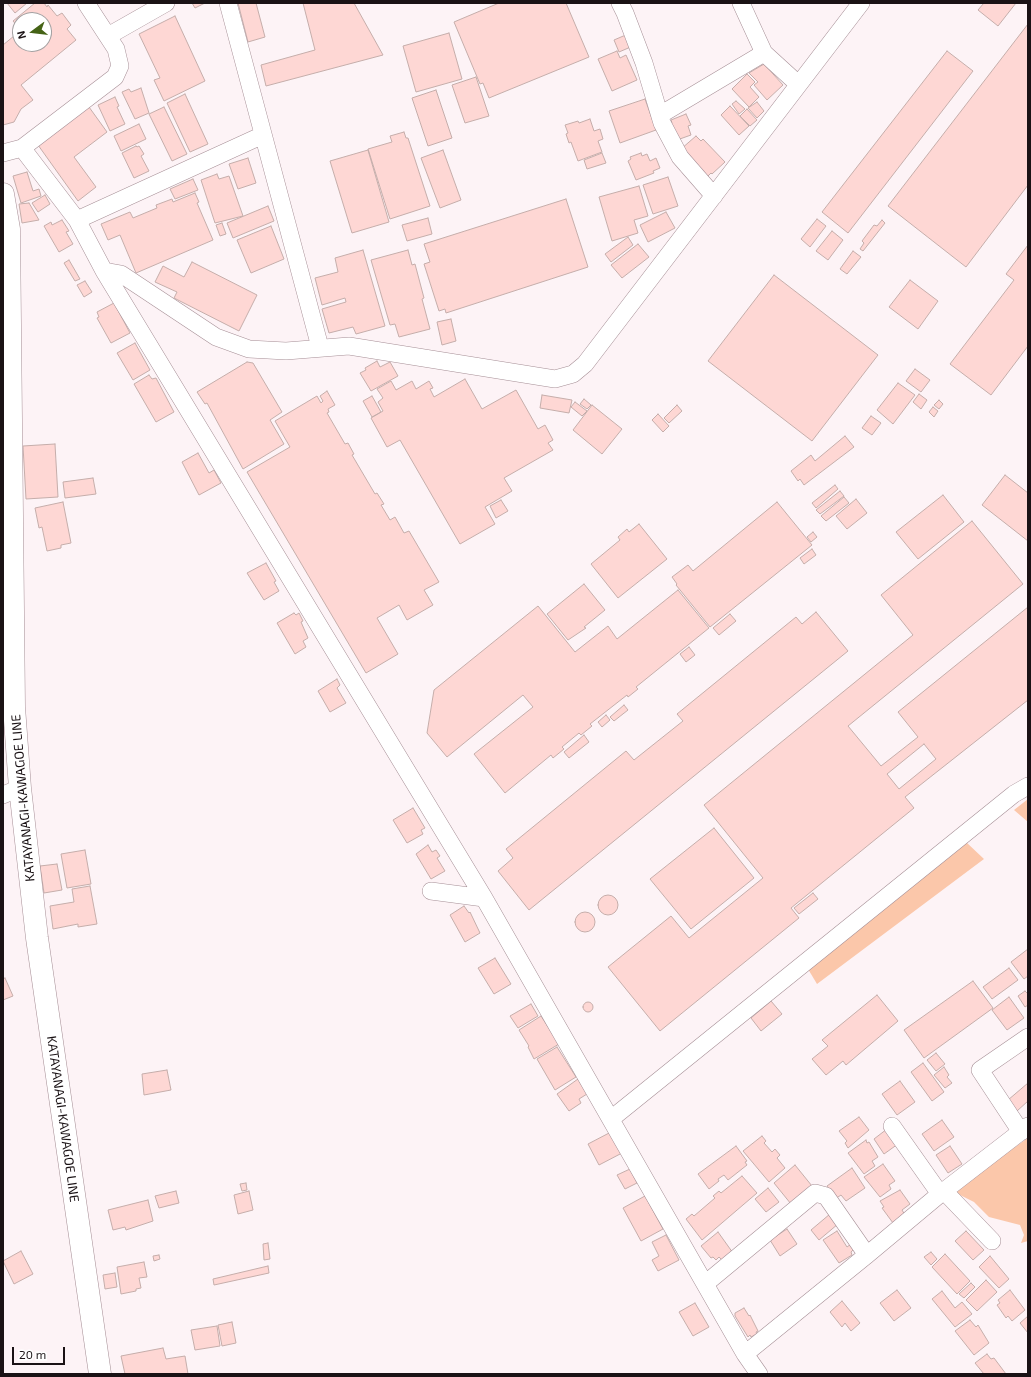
<!DOCTYPE html>
<html>
<head>
<meta charset="utf-8">
<style>
	body { margin:0 }
	#map { position:relative; width:1031px; height:1377px; overflow:hidden; background:#fdf3f6; font-family:"Exo 2",sans-serif }
	canvas { display:block }
	.frame { position:absolute; inset:0; border:4px solid #1a1215; pointer-events:none }
	.north { position:absolute; left:12px; top:12px; width:40px; height:40px; box-sizing:border-box; background:#fff; border:1px solid #a3a0a1; border-radius:50%; rotate:255deg; font-size:11px; font-weight:700; line-height:16px; text-align:center; color:#1a1215 }
	.north::after { content:''; display:block; margin:auto; width:14px; height:18px; background:#456316; clip-path:polygon(50% 0,100% 100%,50% 72%,0 100%) }
	.scale { position:absolute; left:12px; top:1347px; width:53px; height:18px; box-sizing:border-box; border:2px solid #1a1215; border-top:0; padding-left:5px; font-size:12px; line-height:14px; white-space:nowrap; color:#1a1215; -webkit-text-stroke:3px #fff; paint-order:stroke }
</style>
</head>
<body>
<div id="map">
<canvas width="1031" height="1377"></canvas>
<div class="frame"></div>
<div class="north">N</div>
<div class="scale">20 m</div>
</div>
<script>
const context = document.querySelector('canvas').getContext('2d');
context.lineJoin = 'round';
function fill(path, color) { context.fillStyle = color; context.fill(path, 'evenodd'); }
const poly = rows => new Path2D(rows.map(r => 'M' + r).join(''));
function stroke(path, color, width, dash) { context.strokeStyle = color; context.lineWidth = width; context.lineCap = dash ? 'butt' : 'round'; context.setLineDash(dash || []); context.stroke(path); }
function write(font, color, halo, rows, align = 'center') {
  context.font = font + ' "Exo 2",sans-serif'; context.lineWidth = 3; context.setLineDash([]); context.textBaseline = 'middle'; context.strokeStyle = halo; context.fillStyle = color; for (const [text, x, y, turn = 0] of rows) {
    context.save(); context.translate(x, y); context.rotate((+turn || 0) * Math.PI / 180); context.textAlign = isNaN(turn) ? turn : align; if (halo) context.strokeText(text, 0, 0); context.fillText(text, 0, 0); context.restore();
  }
}
fill(poly([
	[1028,799,1028,822,1014,810],
	[966,842,984,859,817,984,808,969],
	[1028,1138,1028,1241,1021,1243,1024,1235,1020,1225,989,1217,974,1202,952,1191]
]), '#fbc7aa');
const building = poly([
	[7,3,27,3,15,13,7,3],
	[35,3,44,3,47,7,48,5,57,16,62,13,71,25,67,29,76,40,21,85,33,100,21,109,14,122,3,125,3,45,20,31,20,44,44,44,44,20,20,20,20,29,13,21,35,3],
	[189,3,205,3,195,8,192,3,189,3],
	[238,3,256,3,265,37,248,42,238,3],
	[303,3,354,3,383,55,266,86,261,65,315,50,303,3],
	[499,3,566,3,589,57,489,98,483,83,480,84,454,22,499,3],
	[984,3,1016,3,998,26,978,10,984,3],
	[175,16,205,81,164,101,154,80,160,78,139,34,175,16],
	[1028,24,1028,185,966,267,888,206,1028,24],
	[449,33,462,79,416,92,403,46,449,33],
	[628,34,633,46,619,52,614,40,628,34],
	[617,51,620,58,626,55,637,80,612,91,598,59,617,51],
	[947,51,973,71,848,233,822,212,947,51],
	[764,64,783,85,767,100,754,85,758,82,749,73,764,64],
	[747,74,755,82,750,87,759,97,749,107,732,89,747,74],
	[476,77,489,116,465,123,452,85,476,77],
	[141,88,149,113,135,119,122,92,129,89,131,92,141,88],
	[436,90,452,138,428,146,412,98,436,90],
	[185,94,208,144,190,152,167,103,185,94],
	[115,97,119,106,117,107,125,124,110,131,98,105,115,97],
	[645,99,656,130,620,143,609,111,645,99],
	[736,101,745,109,739,114,732,104,736,101],
	[757,102,764,111,757,118,748,108,757,102],
	[730,106,749,126,739,135,721,115,730,106],
	[89,107,107,132,74,157,96,187,78,201,38,145,89,107],
	[164,107,187,154,172,161,149,114,164,107],
	[747,109,757,120,750,126,740,116,747,109],
	[686,114,691,125,688,126,691,135,677,140,671,124,672,123,671,120,686,114],
	[590,119,594,131,600,129,603,139,598,141,602,152,578,161,571,142,569,143,566,134,568,133,565,125,578,121,579,123,590,119],
	[139,124,146,139,121,151,114,136,139,124],
	[404,132,406,138,408,138,430,206,390,219,368,149,392,142,390,136,404,132],
	[696,136,701,141,703,139,725,162,712,174,711,173,707,177,681,149,696,136],
	[136,146,137,147,139,146,144,154,141,156,149,171,134,178,122,153,136,146],
	[368,150,389,222,352,233,330,161,368,150],
	[443,150,461,200,440,208,421,158,443,150],
	[602,153,606,163,587,169,584,160,602,153],
	[641,153,642,156,647,154,650,161,656,158,660,168,653,171,654,173,636,180,628,161,631,159,630,157,641,153],
	[248,158,256,183,238,189,229,164,248,158],
	[27,172,33,191,39,189,41,196,21,203,13,176,27,172],
	[217,174,219,179,229,176,243,216,215,223,201,180,217,174],
	[668,177,678,206,653,214,643,185,668,177],
	[193,179,198,190,175,199,170,189,193,179],
	[639,186,648,216,634,220,638,233,612,241,599,197,639,186],
	[195,193,199,202,197,203,213,240,136,273,120,235,108,240,101,224,130,212,133,218,157,208,156,205,172,199,173,202,195,193],
	[45,195,50,204,38,212,32,203,45,195],
	[566,199,588,267,446,313,445,309,439,311,424,264,430,262,424,244,566,199],
	[29,203,39,220,22,223,19,204,29,203],
	[268,206,274,221,233,238,227,223,268,206],
	[666,212,675,228,648,242,640,225,666,212],
	[428,218,432,234,407,241,402,225,428,218],
	[817,219,826,226,810,247,801,239,817,219],
	[62,220,69,231,66,232,73,244,59,252,44,226,51,222,52,225,62,220],
	[882,220,885,223,863,251,860,249,864,243,862,241,874,225,877,226,882,220],
	[222,223,226,234,220,236,216,225,222,223],
	[271,226,284,259,251,273,237,240,271,226],
	[832,231,843,240,828,260,816,251,832,231],
	[628,237,633,245,611,262,605,254,628,237],
	[638,244,649,257,622,278,611,265,638,244],
	[1028,245,1028,346,991,395,950,364,1014,280,1006,274,1028,245],
	[363,250,385,326,356,334,353,327,329,333,322,309,346,302,345,298,322,305,315,278,338,272,335,258,363,250],
	[408,250,412,265,415,264,424,298,422,299,430,329,399,337,395,324,390,325,371,260,408,250],
	[853,251,861,257,847,274,840,269,853,251],
	[69,260,80,279,75,281,64,263,69,260],
	[192,262,257,295,239,331,174,298,177,292,155,282,163,266,184,277,192,262],
	[774,275,878,355,812,441,708,361,774,275],
	[910,280,938,301,918,329,889,307,910,280],
	[85,281,92,292,84,297,77,285,85,281],
	[114,303,130,333,111,343,97,318,99,317,97,312,114,303],
	[451,319,456,341,442,345,437,322,451,319],
	[135,343,150,370,133,380,117,353,135,343],
	[377,361,380,367,390,362,398,376,371,391,360,373,366,370,365,368,377,361],
	[247,362,253,363,282,412,270,420,284,444,243,469,207,403,205,404,197,392,247,362],
	[915,369,930,380,921,392,906,381,915,369],
	[149,375,152,379,156,378,174,412,156,422,134,384,149,375],
	[465,379,482,409,516,390,538,429,545,425,553,440,548,443,553,450,504,478,512,491,485,507,495,524,460,544,400,440,387,447,371,418,383,411,378,402,383,398,377,389,391,381,396,390,412,381,416,389,429,381,433,388,430,389,434,397,465,379],
	[898,383,915,395,893,424,877,410,898,383],
	[327,391,335,405,328,409,329,412,327,413,345,444,348,443,354,454,352,455,375,494,377,493,384,504,381,505,390,520,395,517,404,533,409,531,439,582,424,590,433,605,407,620,399,605,377,618,398,654,366,673,247,472,290,447,275,421,317,396,321,403,323,401,320,396,327,391],
	[919,394,927,400,921,409,913,402,919,394],
	[542,395,572,400,569,413,540,408,542,395],
	[372,396,381,412,372,417,363,401,372,396],
	[584,399,591,405,587,409,580,404,584,399],
	[939,400,943,404,939,409,934,405,939,400],
	[575,402,587,411,582,416,571,407,575,402],
	[592,405,622,429,602,454,573,430,592,405],
	[677,405,682,411,669,423,664,418,677,405],
	[933,407,938,411,934,417,929,412,933,407],
	[658,414,669,426,663,432,652,420,658,414],
	[871,416,881,423,872,435,862,428,871,416],
	[845,436,854,447,804,485,800,479,798,481,791,471,811,455,815,461,845,436],
	[55,444,58,497,26,499,23,446,55,444],
	[198,453,209,473,214,470,221,483,199,495,182,462,198,453],
	[1005,475,1028,493,1028,541,982,505,1005,475],
	[93,478,96,494,65,498,63,482,93,478],
	[835,485,838,489,816,508,812,503,835,485],
	[840,491,844,496,820,514,816,510,840,491],
	[943,495,964,522,918,559,896,532,943,495],
	[844,497,849,503,826,521,821,516,844,497],
	[856,499,867,513,847,529,836,516,856,499],
	[501,500,508,511,496,518,490,506,501,500],
	[63,502,71,543,61,545,61,548,47,551,42,527,39,528,35,508,63,502],
	[777,502,812,545,710,627,676,585,677,584,672,577,688,565,693,571,777,502],
	[972,521,1023,584,848,726,881,766,918,737,898,712,1028,607,1028,700,905,797,914,808,791,908,799,918,660,1031,608,967,671,916,689,938,763,878,704,805,913,635,881,595,972,521],
	[924,744,936,759,899,789,887,774,924,744],
	[639,524,667,559,618,598,591,564,620,540,618,537,627,529,629,532,639,524],
	[813,532,817,537,811,542,807,537,813,532],
	[812,549,816,555,804,564,800,558,812,549],
	[266,563,276,581,274,582,279,591,264,600,247,573,266,563],
	[584,584,605,610,584,627,586,628,568,640,547,614,584,584],
	[678,590,709,628,636,687,638,689,628,697,627,695,590,724,592,726,581,735,579,733,562,747,564,749,553,758,551,755,505,793,474,754,533,707,523,695,447,757,427,733,434,690,538,606,575,652,608,626,617,639,678,590],
	[816,612,848,651,529,910,498,871,513,858,506,849,626,751,634,760,683,721,677,714,796,617,802,624,816,612],
	[294,613,296,615,299,613,303,621,301,622,308,638,303,641,306,647,295,654,277,623,294,613],
	[730,614,736,621,719,635,713,628,730,614],
	[689,647,695,655,686,662,680,654,689,647],
	[337,679,340,685,337,688,346,703,330,712,318,691,337,679],
	[624,705,628,710,614,721,610,717,624,705],
	[606,715,610,720,602,727,598,722,606,715],
	[584,735,589,742,569,758,564,752,584,735],
	[413,808,425,828,421,830,423,834,407,843,393,820,413,808],
	[714,828,754,878,691,929,650,879,714,828],
	[428,845,432,852,436,850,440,856,437,858,445,871,431,879,416,854,428,845],
	[85,850,91,884,67,888,61,854,85,850],
	[57,864,62,890,44,893,40,866,57,864],
	[90,886,97,924,78,927,78,924,53,929,50,906,74,902,72,889,90,886],
	[813,893,818,899,799,914,794,908,813,893],
	'598 905a10 10 0 1 1 20 0a10 10 0 1 1-20 0Z',
	[464,906,469,913,470,912,480,933,465,942,450,915,464,906],
	'575 922a10 10 0 1 1 20 0a10 10 0 1 1-20 0Z',
	[1028,949,1028,976,1024,979,1011,962,1028,949],
	[495,958,511,984,494,994,478,968,495,958],
	[1009,968,1018,980,992,999,983,987,1009,968],
	[5,978,13,996,3,1000,3,979,5,978],
	[973,981,993,1008,924,1058,904,1030,973,981],
	[1025,991,1028,994,1028,1005,1025,1007,1018,996,1025,991],
	[877,995,898,1021,846,1065,843,1061,826,1075,812,1059,828,1046,822,1040,877,995],
	[1009,997,1024,1018,1007,1030,992,1010,1009,997],
	[771,1001,782,1014,761,1031,751,1018,771,1001],
	'583 1007a5 5 0 1 1 10 0a5 5 0 1 1-10 0Z',
	[531,1004,538,1016,518,1028,510,1016,531,1004],
	[541,1016,559,1044,534,1059,528,1047,529,1046,519,1030,541,1016],
	[557,1047,576,1077,555,1090,537,1059,557,1047],
	[936,1053,945,1064,936,1071,927,1060,936,1053],
	[923,1063,944,1092,932,1101,911,1072,923,1063],
	[944,1067,949,1075,947,1077,952,1083,945,1088,934,1075,944,1067],
	[167,1070,171,1090,144,1095,142,1074,167,1070],
	[578,1079,587,1094,579,1099,581,1103,569,1111,557,1094,578,1079],
	[900,1081,915,1102,897,1115,882,1094,900,1081],
	[1028,1083,1028,1101,1017,1111,1008,1100,1028,1083],
	[859,1117,869,1130,848,1148,845,1143,847,1141,839,1131,859,1117],
	[942,1120,954,1137,934,1151,922,1134,942,1120],
	[887,1129,898,1144,884,1154,874,1139,887,1129],
	[611,1132,622,1153,599,1165,588,1144,611,1132],
	[762,1136,766,1141,764,1143,772,1152,775,1149,780,1155,777,1158,785,1168,769,1182,743,1151,762,1136],
	[866,1140,867,1143,869,1142,878,1157,872,1161,875,1166,864,1174,848,1153,866,1140],
	[736,1146,747,1161,745,1162,747,1165,728,1180,724,1175,718,1179,719,1181,709,1189,698,1174,736,1146],
	[950,1146,962,1164,948,1173,936,1155,950,1146],
	[883,1164,895,1181,889,1185,891,1189,880,1197,864,1177,883,1164],
	[795,1165,812,1186,791,1204,774,1183,795,1165],
	[852,1168,865,1188,846,1201,841,1195,835,1199,827,1186,852,1168],
	[630,1169,637,1183,625,1189,617,1175,630,1169],
	[742,1176,757,1193,702,1240,686,1219,692,1214,694,1216,715,1198,713,1196,719,1191,721,1193,742,1176],
	[246,1183,247,1190,242,1191,240,1184,246,1183],
	[768,1188,779,1202,766,1212,755,1199,768,1188],
	[900,1190,910,1204,902,1210,905,1215,893,1223,882,1208,884,1207,880,1201,900,1190],
	[176,1191,179,1203,159,1208,155,1196,176,1191],
	[249,1191,253,1210,238,1214,234,1195,249,1191],
	[645,1196,663,1229,641,1241,623,1208,645,1196],
	[148,1200,153,1221,126,1230,125,1227,113,1230,108,1210,148,1200],
	[830,1214,838,1224,819,1240,811,1230,830,1214],
	[787,1229,797,1244,780,1256,770,1240,787,1229],
	[837,1231,847,1247,851,1244,854,1249,851,1252,852,1255,839,1263,823,1240,837,1231],
	[966,1231,984,1250,973,1260,955,1241,966,1231],
	[718,1232,733,1253,723,1261,719,1257,716,1260,713,1257,711,1258,701,1246,718,1232],
	[666,1235,679,1260,658,1271,652,1260,659,1256,652,1242,666,1235],
	[268,1243,270,1259,264,1260,263,1244,268,1243],
	[21,1251,33,1274,14,1284,3,1261,21,1251],
	[931,1252,937,1259,931,1265,924,1257,931,1252],
	[945,1254,970,1281,957,1294,932,1267,945,1254],
	[159,1255,160,1259,154,1261,153,1256,159,1255],
	[990,1256,1009,1279,999,1288,979,1267,990,1256],
	[144,1262,147,1277,139,1278,141,1288,136,1289,136,1291,121,1294,117,1267,144,1262],
	[268,1266,269,1273,214,1285,213,1279,268,1266],
	[115,1273,117,1287,105,1289,103,1275,115,1273],
	[986,1280,997,1292,977,1311,966,1300,986,1280],
	[971,1283,975,1287,964,1298,959,1294,971,1283],
	[897,1290,911,1308,894,1321,880,1303,897,1290],
	[1010,1290,1025,1310,1012,1321,1008,1316,1006,1318,997,1305,1000,1303,998,1300,1010,1290],
	[942,1291,955,1308,962,1302,972,1314,955,1327,932,1299,942,1291],
	[842,1301,860,1323,851,1331,845,1323,842,1327,830,1312,842,1301],
	[695,1303,709,1327,693,1336,679,1312,695,1303],
	[744,1308,749,1316,750,1315,758,1331,756,1332,757,1334,751,1337,750,1335,748,1337,735,1316,735,1313,744,1308],
	[1028,1316,1028,1333,1020,1323,1028,1316],
	[970,1320,976,1327,978,1325,989,1343,974,1355,955,1331,970,1320],
	[232,1322,236,1343,222,1346,218,1325,232,1322],
	[217,1326,220,1346,195,1350,191,1330,217,1326],
	[163,1348,166,1359,185,1356,188,1374,125,1374,121,1356,163,1348],
	[987,1354,991,1359,994,1358,1006,1374,984,1374,975,1363,987,1354]
]);
fill(building, '#fed7d4');
stroke(building, '#c5adaa', 1);
const street = poly([
	[228,3,320,347],
	[620,3,625,13,644,63,662,123,680,157,714,196],
	[741,3,764,53,798,84],
	[108,36,166,3],
	[660,115,764,53],
	[22,148,77,220,104,271,484,898,745,1354,759,1374],
	[3,153,22,148,115,77,120,66,116,49,86,3],
	[77,220,263,135],
	[104,271,121,274,216,337,249,349,286,351,349,346,555,379,573,374,585,364,861,3],
	[3,795,20,788],
	[431,891,484,898],
	[611,1119,1014,794,1028,786],
	[892,1126,940,1194],
	[1021,1132,980,1070,1028,1037],
	[944,1191,992,1241],
	[705,1284,815,1193,826,1196,867,1255],
	[745,1354,867,1255,940,1194,1028,1126]
]);
const secondary = poly([
	[3,194,9,229,14,707,20,788,37,938,100,1374]
]);
stroke(street, '#a68f96', 18);
stroke(secondary, '#a68f96', 23);
stroke(street, '#fff', 17);
stroke(secondary, '#fff', 22);
write('13px', '#1a1215', '#fff', [
	["KATAYANAGI-KAWAGOE LINE",23,798,-95],
	["KATAYANAGI-KAWAGOE LINE",63,1119,82]
]);
</script>
</body>
</html>
